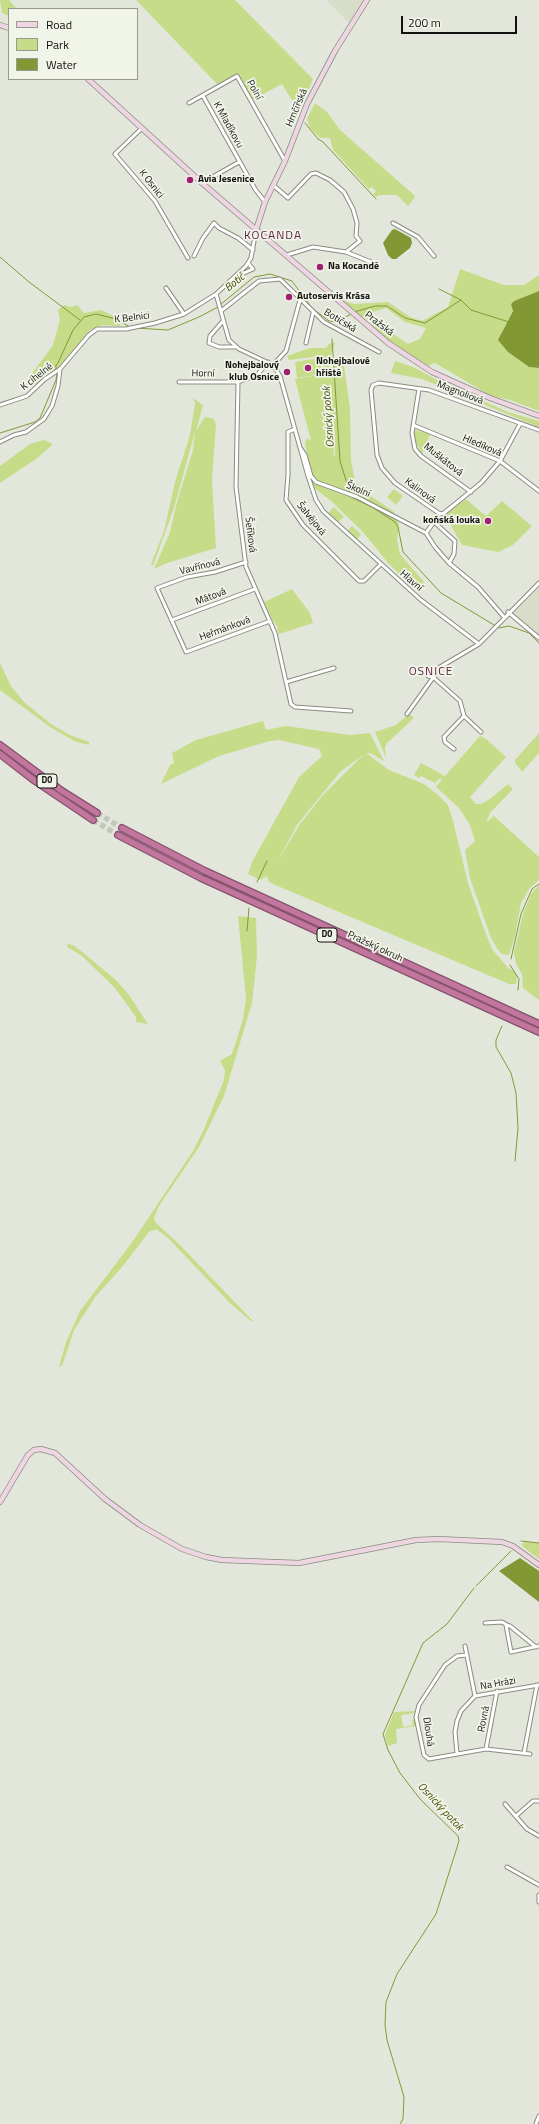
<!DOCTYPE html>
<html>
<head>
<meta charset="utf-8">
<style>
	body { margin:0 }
	#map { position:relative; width:539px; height:2124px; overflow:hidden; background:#e3e7db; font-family:"Titillium Web",sans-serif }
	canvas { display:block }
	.legend { position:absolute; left:8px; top:8px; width:130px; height:72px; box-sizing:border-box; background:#f1f4e8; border:1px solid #989a91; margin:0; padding:5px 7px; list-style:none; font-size:12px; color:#12130f }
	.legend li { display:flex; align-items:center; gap:8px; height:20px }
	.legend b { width:20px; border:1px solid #989a91 }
	.scale { position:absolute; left:401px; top:16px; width:116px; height:18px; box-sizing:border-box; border:2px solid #12130f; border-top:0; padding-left:5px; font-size:12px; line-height:14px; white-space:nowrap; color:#12130f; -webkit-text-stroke:3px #f1f4e8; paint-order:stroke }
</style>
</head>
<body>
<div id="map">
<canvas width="539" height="2124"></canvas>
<ul class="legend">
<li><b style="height:5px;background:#edd6e2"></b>Road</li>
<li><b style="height:11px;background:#c7dc88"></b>Park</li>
<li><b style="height:11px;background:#839834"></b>Water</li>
</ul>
<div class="scale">200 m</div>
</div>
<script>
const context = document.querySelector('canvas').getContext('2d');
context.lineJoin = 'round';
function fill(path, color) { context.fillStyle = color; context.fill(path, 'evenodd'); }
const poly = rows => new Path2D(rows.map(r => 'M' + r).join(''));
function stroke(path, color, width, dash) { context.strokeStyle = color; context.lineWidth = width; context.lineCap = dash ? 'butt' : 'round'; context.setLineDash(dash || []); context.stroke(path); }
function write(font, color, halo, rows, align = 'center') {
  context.font = font + ' "Titillium Web",sans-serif'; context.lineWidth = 3.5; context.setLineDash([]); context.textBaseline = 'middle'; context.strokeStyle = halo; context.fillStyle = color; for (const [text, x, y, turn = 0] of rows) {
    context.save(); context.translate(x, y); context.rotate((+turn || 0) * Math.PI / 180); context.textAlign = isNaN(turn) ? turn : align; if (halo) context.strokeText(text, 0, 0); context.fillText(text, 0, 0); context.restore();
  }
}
fill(poly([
	[326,0,363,0,349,23],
	[539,586,539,638,512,615,511,611]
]), '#d8ddca');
fill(poly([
	[0,0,9,0,17,9,9,9,9,16,2,13],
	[136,0,235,0,313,79,302,106,299,108,296,107,282,84,252,100,238,76,218,85],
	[315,103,327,112,340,130,413,194,415,197,408,206,397,195,379,195,376,197,373,194,376,191,372,187,369,189,333,150,330,138,320,138,310,128,307,119],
	[460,269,504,285,524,285,539,275,539,291,514,301,511,304,513,310,502,332,508,352,529,367,539,368,539,411,510,400,491,396,435,363,426,366,401,350,368,325,377,323,408,344,420,339,426,328,405,322,386,308,369,313,367,319,363,320,334,294,337,293,347,302,354,304,388,302,410,317,422,321,448,307],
	[64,305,72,307,77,305,84,313,101,310,124,321,119,326,102,325,90,330,60,367,49,373,36,385,28,379,53,345,60,320,58,310],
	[335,342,328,363,330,368,342,364,344,366,350,408,351,461,355,481,366,493,393,511,399,524,397,540,400,554,424,582,418,591,388,563,363,532,331,501,313,487,305,443,307,438,311,441,295,379,325,374,321,356,289,360,287,356,310,348,326,348,329,344],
	[334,422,335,456,334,456,332,433],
	[320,358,322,374,297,378,295,362],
	[395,361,413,367,447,385,508,412,539,421,539,427,422,379,391,373],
	[193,398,203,405,196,431,205,417,213,418,216,424,212,481,216,548,167,563,154,569,170,532,177,502,193,450,195,432,174,508,153,566,151,564,164,531,175,482,190,435,195,403],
	[416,430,430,434,422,454,415,441,414,432],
	[44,440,53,444,36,459,0,483,0,466,30,444],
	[394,489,403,496,396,505,387,497],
	[466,499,486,516,502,501,532,526,513,545,498,552,462,545,445,515],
	[334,507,344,517,338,522,328,513],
	[352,526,361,534,357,540,347,531],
	[292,589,310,613,313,623,279,634,277,626,273,621,264,602],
	[0,663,11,686,24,702,51,724,70,735,89,742,89,745,74,741,50,727,0,690],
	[409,714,414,718,387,743,385,748,386,758,375,732,396,725],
	[263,721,266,730,286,726,350,735,370,733,384,761,370,753,366,754,369,755,389,770,424,784,438,795,448,805,453,821,468,883,484,929,492,949,508,968,514,971,517,976,516,984,509,984,273,884,268,881,267,876,260,880,248,874,252,862,299,777,322,756,319,749,279,740,270,741,219,756,161,784,170,765,174,763,172,753,196,740],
	[364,754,323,795,300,824,277,862,297,825,340,772],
	[539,733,539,753,522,772,515,763,515,760],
	[480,736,486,739,506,757,470,797,476,804,481,804,490,799,508,784,513,789,490,813,486,823,494,816,539,857,539,880,529,889,521,903,515,936,509,955,502,954,498,950,491,938,470,878,465,850,475,841,470,825,459,808,436,787,442,779,440,778,435,783,421,776,419,778,414,775,421,763,445,776],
	[539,885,539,1000,523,988,522,974,516,964,514,952,523,914,531,894],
	[238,916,256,918,257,956,252,1003,224,1096,199,1147,159,1206,154,1218,156,1223,178,1243,253,1321,252,1322,230,1303,168,1238,156,1229,149,1232,123,1266,96,1296,74,1330,62,1366,59,1367,66,1342,80,1311,133,1241,193,1151,204,1129,224,1080,225,1070,220,1061,232,1054,243,1019,246,998],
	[69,944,75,946,116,980,129,995,148,1024,136,1022,136,1017,115,988,82,956,67,947,67,945],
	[525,1542,539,1543,539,1559,523,1547,522,1544],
	[415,1711,414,1713,401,1715,403,1727,413,1725,412,1720,415,1719,416,1726,396,1729,397,1743,388,1746,385,1735,394,1712]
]), '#c7dc88');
fill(poly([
	[395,229,411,238,412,243,410,248,396,259,392,259,388,255,383,243,392,230],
	[539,291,539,368,529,367,508,352,498,340,513,311,511,304,514,301],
	[520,1558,539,1571,539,1602,499,1571]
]), '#839834');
stroke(poly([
	[305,123,318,139,323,142,376,199],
	[0,257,29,282,80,320],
	[439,289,461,300],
	[220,305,254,277,270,274,292,281,312,308,329,321,337,322,351,314],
	[354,312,375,306,387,306,405,318,425,323,461,300,471,310,509,322],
	[135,328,168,330,199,317,218,307],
	[332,339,340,461,350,493],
	[56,370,56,365,58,363,73,330,84,317,96,314,116,319,130,327],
	[0,433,35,422,40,418,56,380,57,373],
	[353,498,372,507,395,522,398,527,403,552,441,593,499,628,509,626,529,633,539,643],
	[257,882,267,861],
	[247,931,249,908],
	[511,959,521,914,532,889,539,884],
	[510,965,519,979,518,990],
	[502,1026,496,1040,496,1047,511,1073,516,1093,518,1128,515,1161],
	[521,1541,539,1543],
	[476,1586,511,1551],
	[400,2124,403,2119,404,2097,387,2040,385,2025,386,2002,397,1974,436,1914,459,1841,458,1836,420,1799,400,1773,388,1750,383,1734,423,1643,447,1624,474,1588]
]), '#839834', 1);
stroke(poly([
	[97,813,122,828],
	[93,820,118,835]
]), '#c4c7bc', 5.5, [5.5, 3]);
const street = poly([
	[203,96,255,189,265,202],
	[189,103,237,76,285,161],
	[141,129,115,154,155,201,188,258],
	[202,183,239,162],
	[273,185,288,198,311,174,316,173,330,180,344,192,353,209,357,223,356,236,360,241,346,252],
	[393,223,418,237,434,256],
	[287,255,313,247,346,252,371,262],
	[194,256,203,238,214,223,219,228,238,238,253,250],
	[240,272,244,273,253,269,248,263],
	[166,288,184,314],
	[216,294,229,340,239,349,273,365,280,376,308,476,316,500,323,511,421,600,479,644],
	[221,311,259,281,280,279,324,322,379,352],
	[223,321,210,336,209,343,219,347,236,347],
	[306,343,313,313],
	[273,365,286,351,300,300],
	[179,382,238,382,257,375,268,362],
	[238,382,236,487,246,567,275,633,291,704,295,707,351,711],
	[419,389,412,433,415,449,421,456,471,492],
	[0,405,27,396,45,379,60,369,89,335,97,329,126,329,155,323,184,314,216,294,246,266,251,258,256,230],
	[520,424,500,461,481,483,444,513,440,514,395,483,382,468,377,455,371,390,373,385,379,383,429,390,539,430],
	[413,425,500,461,539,491],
	[295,429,288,432,288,475,286,500,303,525,359,581,364,581,380,565],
	[0,442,14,435,26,432,44,419,52,406,58,386,60,369],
	[301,449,305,455,311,476,316,482,357,497,426,533],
	[246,562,215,572,187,577,157,588,186,652,270,621],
	[449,563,454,554,455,541,434,522,426,533,435,547,449,563,478,587,504,617],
	[508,612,539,638],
	[172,620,255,589],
	[286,682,334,668],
	[407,714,435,675,435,670],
	[481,732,464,716,460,701,433,677,428,676,427,671,430,668,435,670,479,644,539,583],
	[454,749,445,742,444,737,464,716],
	[485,1623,502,1622,507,1625],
	[465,1646,475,1696],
	[536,1647,510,1626,506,1625,511,1652,539,1646],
	[467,1655,457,1656,445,1665,419,1705,416,1717,424,1755,429,1759,486,1749,530,1754],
	[486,1749,497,1691],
	[524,1753,537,1685],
	[457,1754,455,1732,457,1721,461,1711,475,1696,539,1685],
	[505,1804,527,1829,539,1836],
	[516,1816,533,1801,539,1801],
	[507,1867,539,1885],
	[539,1895,539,1902],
	[536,2124,539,2116]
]);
const secondary = poly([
	[0,25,9,28],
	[88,79,202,183,388,343,432,372,490,398,539,416],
	[256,230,265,202,285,161,307,104,335,51,367,0],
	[0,1502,28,1455,34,1450,41,1449,55,1453,105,1499,140,1525,182,1549,206,1557,222,1560,299,1563,416,1540,439,1539,502,1542,513,1546,539,1565]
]);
const highway = poly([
	[0,745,62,791,97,813],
	[0,754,35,781,93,820],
	[122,828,205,871,539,1024],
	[118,835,201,878,539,1032]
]);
stroke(street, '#898c81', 5);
stroke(secondary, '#898c81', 6);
stroke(highway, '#84536c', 8);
stroke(street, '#fff', 3);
stroke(secondary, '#edd6e2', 4.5);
stroke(highway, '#c2769e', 5.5);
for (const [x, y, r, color] of [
	[190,180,4,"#a01f70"],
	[320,267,4,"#a01f70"],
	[289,297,4,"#a01f70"],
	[308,368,4,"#a01f70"],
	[287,372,4,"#a01f70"],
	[488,521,4,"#a01f70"]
]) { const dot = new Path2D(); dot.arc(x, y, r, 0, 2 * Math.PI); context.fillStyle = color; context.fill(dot); stroke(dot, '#f1f4e8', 1.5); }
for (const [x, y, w] of [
	[47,781,20],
	[327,935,20]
]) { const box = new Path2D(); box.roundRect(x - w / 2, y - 7, w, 14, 3); context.fillStyle = '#f1f4e8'; context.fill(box); stroke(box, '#12130f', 1); }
write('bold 9px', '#12130f', null, [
	["D0",47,781],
	["D0",327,935]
]);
write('10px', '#12130f', '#f1f4e8', [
	["Polní",254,90,61],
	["Hrnčířská",297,108,-67],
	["K Mladíkovu",228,125,61],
	["K Osnici",151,184,52],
	["K Belnici",132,318,-7],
	["Botičská",340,321,31],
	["Pražská",379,324,38],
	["Horní",203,374,1],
	["K cihelně",37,377,-38],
	["Magnoliová",460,393,21],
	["Hledíková",482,446,23],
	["Muškátová",443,460,38],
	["Školní",358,490,23],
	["Kalinová",420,491,36],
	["Šalvějová",311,519,51],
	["Šeříková",250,535,83],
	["Vavřínová",200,567,-14],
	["Hlavní",411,581,41],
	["Mátová",211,597,-20],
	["Heřmánková",225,629,-20],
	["Pražský okruh",375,947,25],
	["Na Hrázi",498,1684,-10],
	["Rovná",484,1719,-79],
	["Dlouhá",428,1732,81]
]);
write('bold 10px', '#12130f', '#f1f4e8', [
	["Avia Jesenice",198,180],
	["Na Kocandě",328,267],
	["Autoservis Krása",297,297],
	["Nohejbalové",316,362],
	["hřiště",316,374],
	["Nohejbalový",279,366,"right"],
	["klub Osnice",279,378,"right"],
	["koňská louka",480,521,"right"]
], 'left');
write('italic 11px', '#435004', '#f1f4e8', [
	["Botič",235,283,-39],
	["Osnický potok",329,417,-94],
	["Osnický potok",440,1807,47]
]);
context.letterSpacing = '1px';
write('12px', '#622448', '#f1f4e8', [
	["KOCANDA",273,236],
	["OSNICE",431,672]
]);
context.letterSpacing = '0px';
</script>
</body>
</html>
